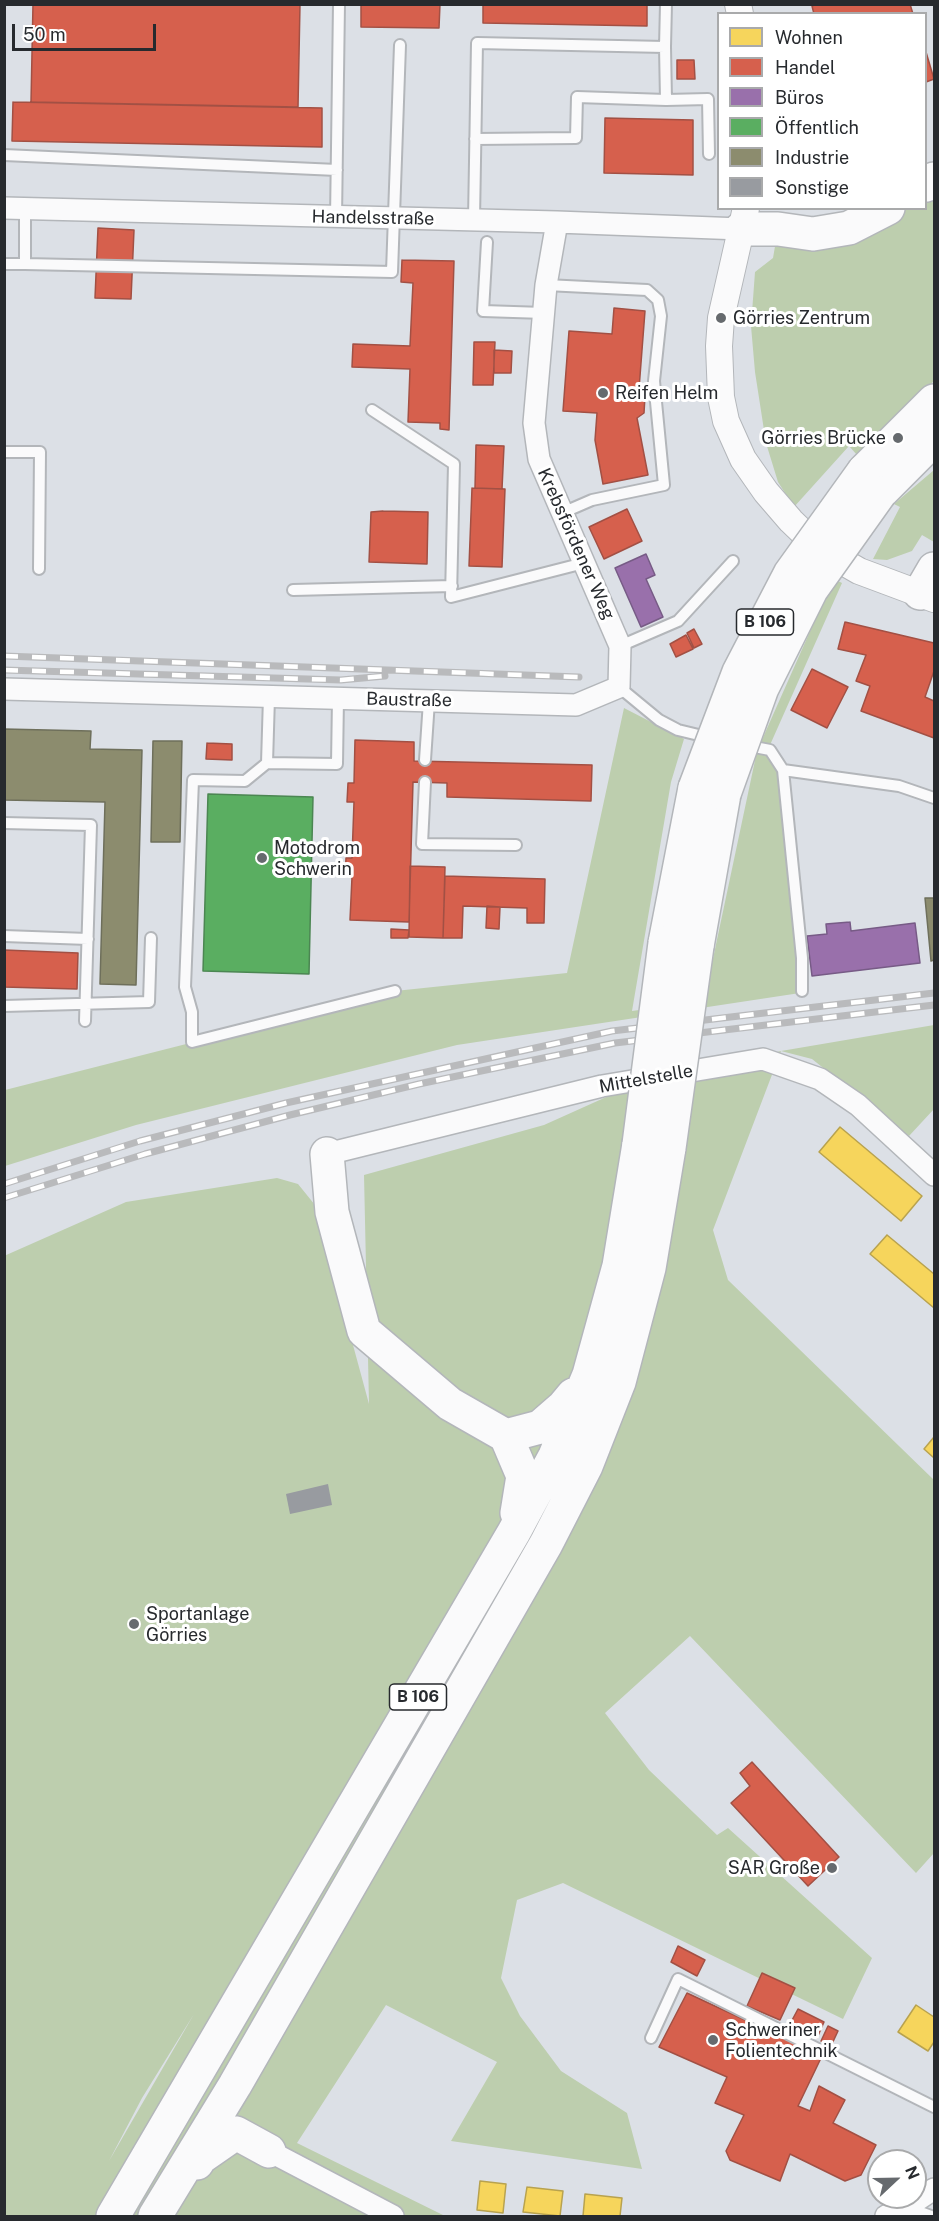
<!DOCTYPE html>
<html>
<head>
<meta charset="utf-8">
<style>
	body { margin:0 }
	#map { position:relative; width:939px; height:2221px; overflow:hidden; background:#dce0e6; font-family:"Public Sans",sans-serif }
	canvas { display:block }
	.frame { position:absolute; inset:0; border:6px solid #272a2e; pointer-events:none }
	.legend { position:absolute; left:717px; top:12px; width:210px; height:198px; box-sizing:border-box; background:#fff; border:2px solid #a9aaab; margin:0; padding:8px 10px; list-style:none; font-size:18px; color:#272a2e }
	.legend li { display:flex; align-items:center; gap:12px; height:30px }
	.legend b { width:30px; border:2px solid #a9aaab }
	.north { position:absolute; left:867px; top:2149px; width:60px; height:60px; box-sizing:border-box; background:#fff; border:2px solid #a9aaab; border-radius:50%; rotate:68deg; font-size:16px; font-weight:700; line-height:24px; text-align:center; color:#272a2e }
	.north::after { content:''; display:block; margin:auto; width:21px; height:27px; background:#666a6e; clip-path:polygon(50% 0,100% 100%,50% 72%,0 100%) }
	.scale { position:absolute; left:12px; top:24px; width:144px; height:27px; box-sizing:border-box; border:3px solid #272a2e; border-top:0; padding-left:8px; font-size:18px; line-height:21px; white-space:nowrap; color:#272a2e; -webkit-text-stroke:4px #fff; paint-order:stroke }
</style>
</head>
<body>
<div id="map">
<canvas width="939" height="2221"></canvas>
<div class="frame"></div>
<ul class="legend">
<li><b style="height:16px;background:#f6d55c"></b>Wohnen</li>
<li><b style="height:16px;background:#d6604d"></b>Handel</li>
<li><b style="height:16px;background:#9970ab"></b>Büros</li>
<li><b style="height:16px;background:#5aae61"></b>Öffentlich</li>
<li><b style="height:16px;background:#8c8c6e"></b>Industrie</li>
<li><b style="height:16px;background:#989ba0"></b>Sonstige</li>
</ul>
<div class="north">N</div>
<div class="scale">50 m</div>
</div>
<script>
const context = document.querySelector('canvas').getContext('2d');
context.lineJoin = 'round';
function fill(path, color) { context.fillStyle = color; context.fill(path, 'evenodd'); }
const poly = rows => new Path2D(rows.map(r => 'M' + r).join(''));
function stroke(path, color, width, dash) { context.strokeStyle = color; context.lineWidth = width; context.lineCap = dash ? 'butt' : 'round'; context.setLineDash(dash || []); context.stroke(path); }
function write(font, color, halo, rows, align = 'center') {
  context.font = font + ' "Public Sans",sans-serif'; context.lineWidth = 6; context.setLineDash([]); context.textBaseline = 'middle'; context.strokeStyle = halo; context.fillStyle = color; for (const [text, x, y, turn = 0] of rows) {
    context.save(); context.translate(x, y); context.rotate((+turn || 0) * Math.PI / 180); context.textAlign = isNaN(turn) ? turn : align; if (halo) context.strokeText(text, 0, 0); context.fillText(text, 0, 0); context.restore();
  }
}
fill(poly([
	[934,179,934,381,857,455,849,446,794,507,778,482,766,443,755,372,751,326,755,272,773,258,778,229,888,209,926,208,926,185],
	[934,470,934,542,922,535,912,551,887,560,873,559,900,507,894,504],
	[838,581,842,583,766,754,779,774,800,993,457,1045,136,1125,5,1166,5,1090,395,991,567,973,624,708,684,739,671,782,632,1011,704,1001,757,751,823,602],
	[934,1025,934,1109,909,1136,812,1059,781,1051,713,1230,728,1280,934,1480,934,1853,916,1873,690,1636,605,1713,649,1770,717,1835,728,1828,872,1958,843,2019,563,1883,517,1900,501,1978,520,2016,561,2071,627,2113,642,2169,451,2141,497,2062,386,2005,297,2143,445,2216,5,2216,4,1256,126,1202,277,1178,298,1184,315,1205,369,1404,364,1175,544,1125,613,1094,781,1051],
	[194,2014,109,2161,142,2098]
]), '#bdceae');
const homes = poly([
	[840,1127,922,1196,901,1221,819,1152,840,1127],
	[887,1235,934,1274,934,1308,870,1254,887,1235],
	[934,1437,934,1458,924,1449,934,1437],
	[916,2005,934,2017,934,2042,928,2051,898,2032,916,2005],
	[480,2181,506,2184,503,2213,477,2210,480,2181],
	[527,2187,563,2191,560,2216,523,2212,527,2187],
	[585,2194,622,2198,620,2216,583,2216,585,2194]
]);
fill(homes, '#f6d55c');
stroke(homes, '#b8a24e', 1.5);
const shops = poly([
	[33,4,300,4,298,107,31,102,33,4],
	[361,4,440,4,439,28,361,27,361,4],
	[483,4,647,4,647,26,483,23,483,4],
	[817,4,910,4,913,14,814,14,812,6,817,4],
	[926,52,934,79,926,82,926,52],
	[677,60,694,60,695,79,677,79,677,60],
	[13,102,322,108,322,147,12,141,13,102],
	[605,118,693,120,693,175,604,173,605,118],
	[98,228,134,230,131,299,95,298,98,228],
	[402,260,454,261,449,430,440,429,440,423,408,422,410,369,352,367,353,344,410,346,413,283,401,282,402,260],
	[614,308,645,311,639,389,645,396,644,413,637,418,648,475,603,484,595,440,597,413,563,411,569,331,612,334,614,308],
	[474,342,495,342,493,385,473,385,474,342],
	[494,350,512,351,511,373,494,373,494,350],
	[476,445,504,446,502,489,475,488,476,445],
	[472,488,505,489,502,567,469,566,472,488],
	[627,509,642,541,604,559,589,527,627,509],
	[383,511,428,512,427,564,369,562,371,512,383,511],
	[845,622,934,643,934,671,925,697,934,701,934,738,861,711,870,686,856,681,866,655,838,649,845,622],
	[694,629,702,644,694,648,687,633,694,629],
	[686,635,693,649,676,657,670,644,686,635],
	[812,669,848,687,827,728,791,710,812,669],
	[355,740,414,742,414,761,592,765,591,801,447,797,447,783,413,782,409,922,350,920,352,877,345,876,346,858,352,858,354,802,347,802,348,783,354,783,355,740],
	[207,743,232,744,232,760,206,759,207,743],
	[410,866,445,867,443,938,409,937,410,866],
	[445,876,545,879,544,923,527,923,527,908,463,906,462,938,443,938,445,876],
	[487,906,500,907,499,929,486,928,487,906],
	[391,929,409,930,408,938,391,938,391,929],
	[4,950,78,953,77,989,4,987,4,950],
	[752,1762,839,1857,808,1886,731,1803,750,1786,740,1773,752,1762],
	[678,1946,705,1960,697,1976,671,1962,678,1946],
	[762,1973,795,1988,780,2020,747,2006,762,1973],
	[687,1993,822,2056,798,2106,810,2111,819,2086,845,2100,833,2123,876,2145,861,2175,845,2181,790,2154,780,2181,730,2160,726,2151,744,2115,715,2103,727,2077,659,2047,687,1993],
	[798,2009,824,2022,817,2038,790,2024,798,2009],
	[828,2026,838,2031,831,2046,821,2041,828,2026]
]);
fill(shops, '#d6604d');
stroke(shops, '#a25044', 1.5);
const offices = poly([
	[646,554,655,575,646,579,663,617,641,627,615,568,646,554],
	[850,922,851,931,915,923,920,963,812,976,807,936,827,934,826,924,850,922]
]);
fill(offices, '#9970ab');
stroke(offices, '#775b86', 1.5);
const public = poly([
	[208,794,313,797,309,974,203,971,208,794]
]);
fill(public, '#5aae61');
stroke(public, '#4b8652', 1.5);
const industry = poly([
	[4,729,91,731,90,749,142,750,136,985,100,984,105,802,4,800,4,729],
	[153,741,182,741,180,842,151,842,153,741],
	[925,898,934,898,934,960,931,961,925,898]
]);
fill(industry, '#8c8c6e');
stroke(industry, '#6e6f5b', 1.5);
fill(poly([
	[328,1484,332,1505,290,1514,286,1494]
]), '#989ba0');
const service = poly([
	[666,100,708,99,709,154],
	[475,139,576,138,577,97,666,100,665,47],
	[4,155,337,170],
	[25,208,25,264,392,272,400,45],
	[336,218,339,4],
	[474,220,477,43,665,47,666,4],
	[487,242,483,311,544,313],
	[4,264,25,264],
	[546,285,647,290,658,300,661,316,654,381,664,485,592,500,562,513],
	[372,410,454,464,451,597,584,563],
	[4,452,40,452,39,569],
	[293,590,452,586],
	[620,646,678,621,733,561],
	[619,687,659,720,678,730,711,738],
	[269,697,267,763,245,781,193,780,185,987,192,1012,192,1042,395,991],
	[744,745,770,750,783,770,899,786,934,798],
	[425,760,429,701],
	[267,763,337,764,338,698],
	[783,770,802,958,802,991],
	[425,782,422,844,516,845],
	[4,823,91,825,85,1021],
	[4,936,88,939],
	[4,1006,149,1002,151,938],
	[651,2038,678,1979,934,2107],
	[907,2207,931,2216]
]);
const minor = poly([
	[4,208,557,222,741,229],
	[4,689,576,705,619,687,620,646,539,459,534,423,546,285,557,222],
	[327,1154,602,1086,763,1059,820,1079,858,1105,934,1175],
	[269,2151,393,2216],
	[886,2216,907,2207,934,2189]
]);
const tertiary = poly([
	[738,4,740,14],
	[746,208,721,318,719,346,721,397,726,421,743,459,766,492,791,521,819,548,859,571,934,599]
]);
const trunk = poly([
	[926,185,934,179],
	[741,229,778,229,813,234,849,228,888,208],
	[864,471,934,401],
	[880,493,934,439],
	[920,593,934,569],
	[665,943,695,788],
	[697,946,724,794],
	[327,1154,332,1212,364,1331,450,1404,506,1436,523,1476,517,1513],
	[506,1436,540,1427,563,1407,573,1395],
	[236,2133,269,2151],
	[197,2163,200,2158,236,2133],
	[113,2216,514,1532,555,1456,589,1375,619,1266,639,1144],
	[155,2216,235,2085,546,1544,586,1466,619,1382,649,1268,669,1148]
]);
stroke(service, '#b3b6ba', 14);
stroke(minor, '#b3b6ba', 24);
stroke(tertiary, '#b3b6ba', 28);
stroke(trunk, '#b3b6ba', 36);
stroke(service, '#fafafb', 10);
stroke(minor, '#fafafb', 21);
stroke(tertiary, '#fafafb', 26);
stroke(trunk, '#fafafb', 33);
const rail = poly([
	[4,656,579,677],
	[4,670,341,680,385,676],
	[4,1184,140,1141,286,1103,612,1031,934,993],
	[4,1198,145,1154,290,1115,419,1084,615,1043,934,1005]
]);
stroke(rail, '#b9babc', 7);
stroke(rail, '#fff', 4.5, [14]);
const trunkBridge = poly([
	[695,788,739,672,790,574,864,471],
	[724,794,762,688,811,590,880,493],
	[639,1144,665,943],
	[669,1148,697,946]
]);
stroke(trunkBridge, '#b3b6ba', 36, []);
stroke(trunkBridge, '#fafafb', 33);
for (const [x, y, r, color] of [
	[721,318,6,"#666a6e"],
	[603,393,6,"#666a6e"],
	[898,438,6,"#666a6e"],
	[262,858,6,"#666a6e"],
	[134,1624,6,"#666a6e"],
	[832,1868,6,"#666a6e"],
	[713,2040,6,"#666a6e"]
]) { const dot = new Path2D(); dot.arc(x, y, r, 0, 2 * Math.PI); context.fillStyle = color; context.fill(dot); stroke(dot, '#fff', 2); }
for (const [x, y, w] of [
	[765,622,57],
	[418,1697,57]
]) { const box = new Path2D(); box.roundRect(x - w / 2, y - 13, w, 26, 4.5); context.fillStyle = '#fff'; context.fill(box); stroke(box, '#272a2e', 1.5); }
write('bold 16px', '#272a2e', null, [
	["B 106",765,622],
	["B 106",418,1697]
]);
write('18px', '#272a2e', '#fff', [
	["Handelsstraße",373,218,1],
	["Krebsfördener Weg",576,544,66],
	["Baustraße",409,700,1],
	["Mittelstelle",646,1079,-10]
]);
write('18px', '#272a2e', '#fff', [
	["Görries Zentrum",733,318],
	["Reifen Helm",615,393],
	["Görries Brücke",886,438,"right"],
	["Motodrom",274,848],
	["Schwerin",274,869],
	["Sportanlage",146,1614],
	["Görries",146,1635],
	["SAR Große",820,1868,"right"],
	["Schweriner",725,2030],
	["Folientechnik",725,2051]
], 'left');
</script>
</body>
</html>
